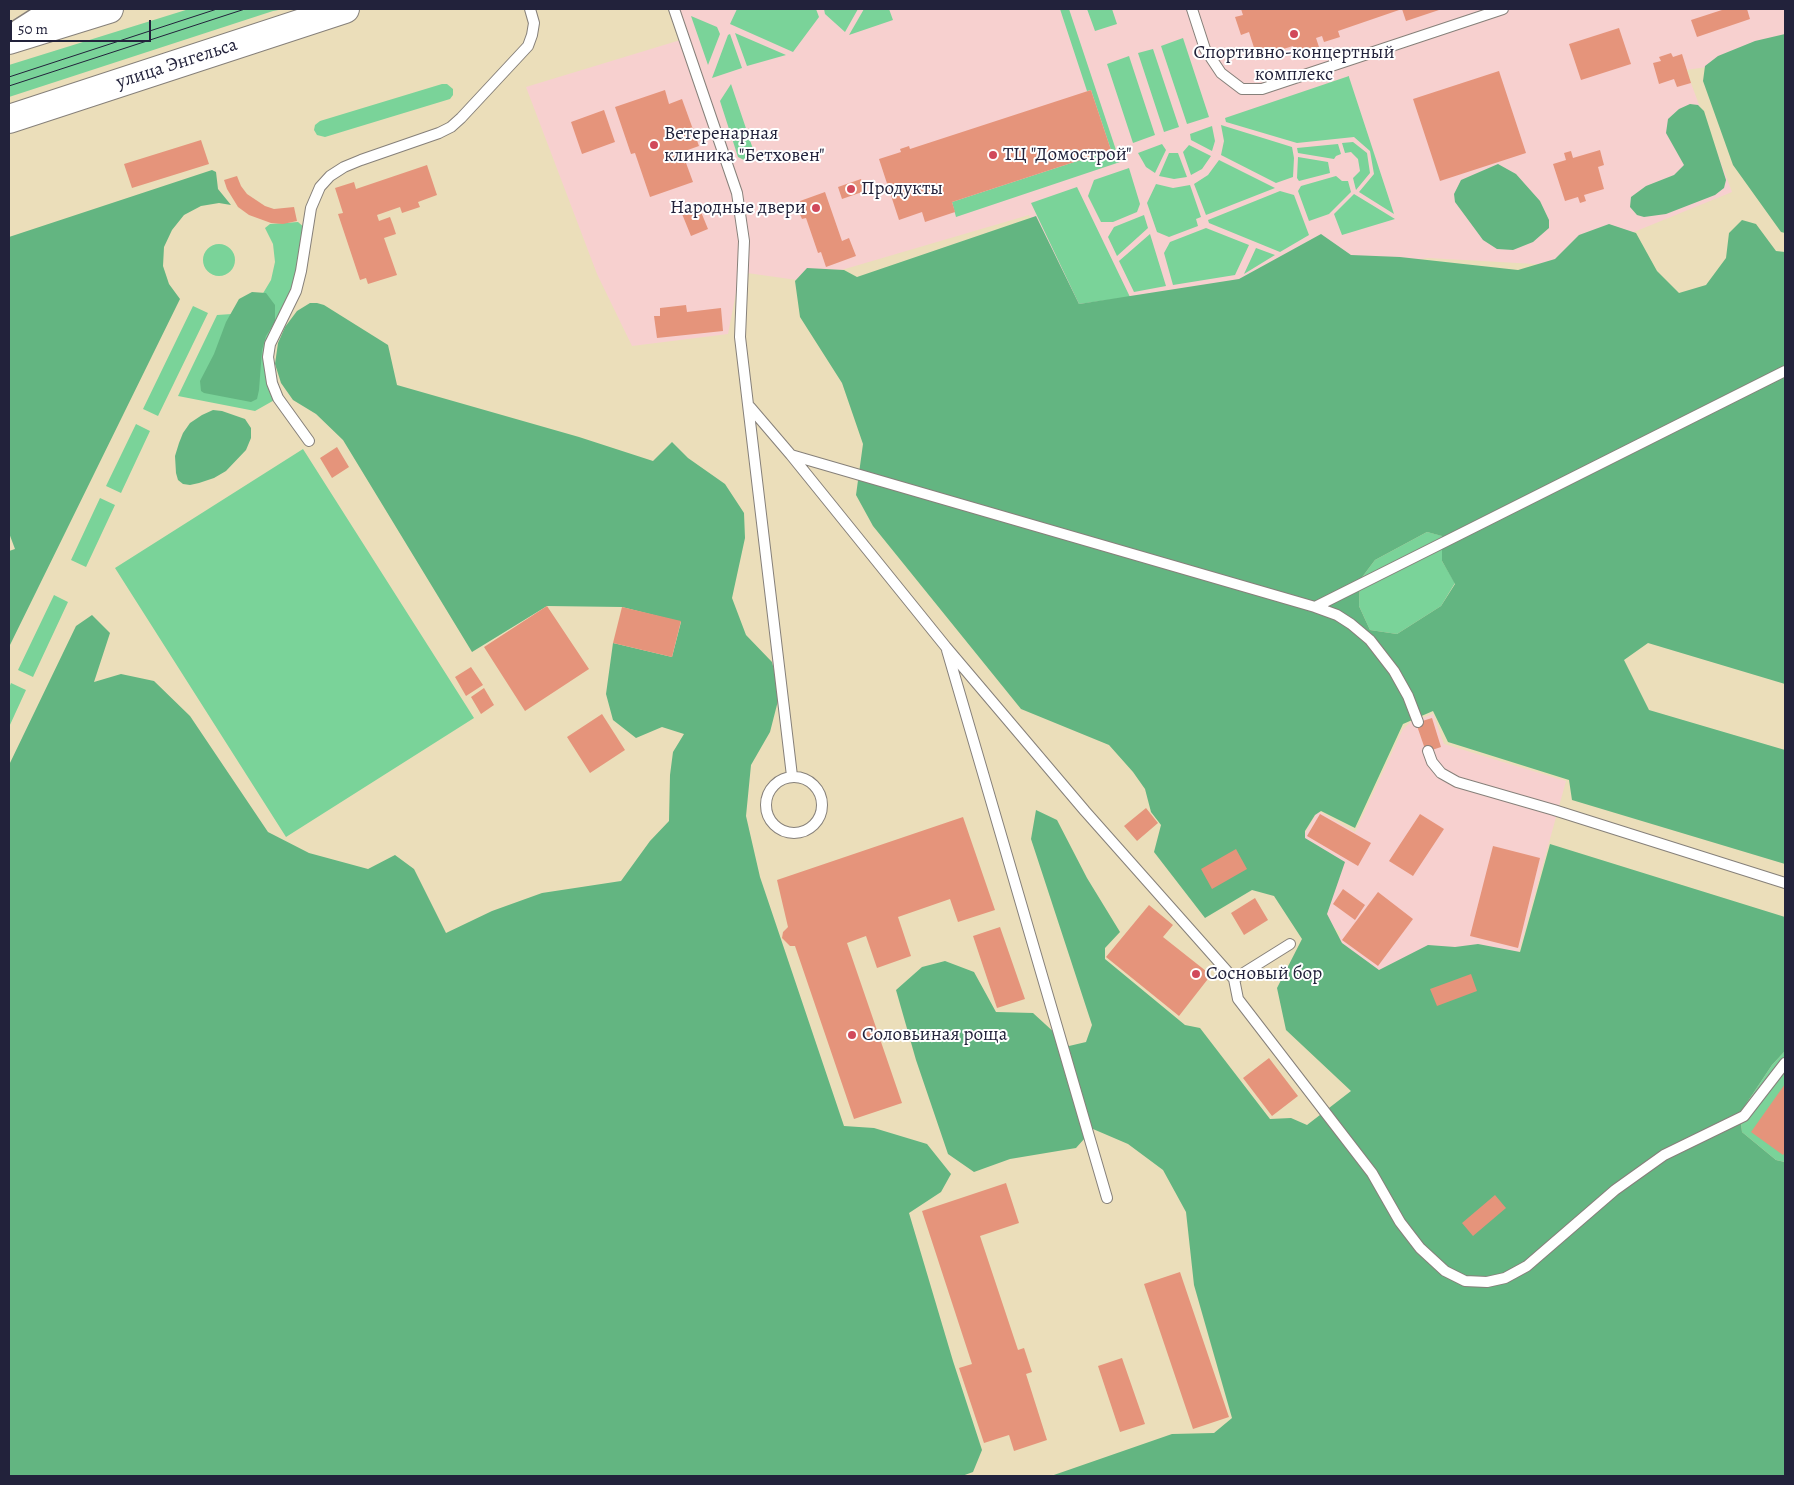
<!DOCTYPE html>
<html>
<head>
<meta charset="utf-8">
<style>
	body { margin:0 }
	#map { position:relative; width:1794px; height:1485px; overflow:hidden; background:#ebdeba; font-family:Alegreya,serif }
	canvas { display:block }
	.frame { position:absolute; inset:0; border:10px solid #22223b; pointer-events:none }
	.scale { position:absolute; left:10px; top:20px; width:141px; height:22px; box-sizing:border-box; border:2px solid #22223b; border-top:0; padding-left:6px; font-size:15px; line-height:18px; white-space:nowrap; color:#22223b; -webkit-text-stroke:4px #fff; paint-order:stroke }
</style>
</head>
<body>
<div id="map">
<canvas width="1794" height="1485"></canvas>
<div class="frame"></div>
<div class="scale">50 m</div>
</div>
<script>
const context = document.querySelector('canvas').getContext('2d');
context.lineJoin = 'round';
function fill(path, color) { context.fillStyle = color; context.fill(path, 'evenodd'); }
const poly = rows => new Path2D(rows.map(r => 'M' + r).join(''));
function stroke(path, color, width, dash) { context.strokeStyle = color; context.lineWidth = width; context.lineCap = dash ? 'butt' : 'round'; context.setLineDash(dash || []); context.stroke(path); }
function write(font, color, halo, rows, align = 'center') {
  context.font = font + ' Alegreya,serif'; context.lineWidth = 4; context.setLineDash([]); context.textBaseline = 'middle'; context.strokeStyle = halo; context.fillStyle = color; for (const [text, x, y, turn = 0] of rows) {
    context.save(); context.translate(x, y); context.rotate((+turn || 0) * Math.PI / 180); context.textAlign = isNaN(turn) ? turn : align; if (halo) context.strokeText(text, 0, 0); context.fillText(text, 0, 0); context.restore();
  }
}
fill(poly([
	[676,9,1785,9,1785,56,1686,70,1732,192,1553,265,1428,258,1076,308,1029,215,804,281,740,272,728,334,632,346,597,274,526,87,687,38],
	[1433,714,1444,744,1566,781,1518,955,1380,974,1337,939,1341,933,1317,915,1302,838,1318,811,1355,832,1403,729,1411,722]
]), '#f7d0cf');
fill(poly([
	[189,9,284,9,273,11,9,97,9,65],
	[737,9,816,9,819,17,793,52,730,24],
	[824,9,858,9,845,32,825,14],
	[864,9,889,9,893,20,849,35],
	[1060,9,1069,9,1120,162,956,217,952,202,1111,150,1091,90,1087,91],
	[1087,9,1112,9,1117,24,1095,31],
	[691,16,717,27,720,34,708,65],
	[735,33,786,55,747,66],
	[730,34,742,68,712,78,728,35],
	[1183,38,1209,117,1187,124,1161,46],
	[1153,49,1179,127,1164,132,1138,53],
	[1129,56,1155,135,1133,143,1107,64],
	[1349,76,1349,77,1394,214,1359,192,1374,174,1370,151,1354,137,1297,143,1226,122,1225,118],
	[442,84,447,84,453,89,453,95,450,99,325,137,317,135,314,130,315,125,320,121],
	[731,84,756,158,746,161,738,157,720,101],
	[1221,125,1292,147,1294,158,1293,177,1276,183,1221,155,1224,141],
	[1212,126,1215,141,1212,151,1191,140,1190,134],
	[1353,142,1367,153,1370,173,1356,190,1353,178,1360,171,1358,159,1351,152,1345,153,1342,143],
	[1162,144,1166,150,1155,173,1146,167,1138,153],
	[1338,144,1341,154,1336,156,1334,159,1298,153,1297,148],
	[1189,145,1211,156,1202,169,1191,175,1183,152],
	[1169,153,1178,153,1187,177,1174,179,1159,176],
	[1298,157,1328,162,1330,173,1299,181,1297,178],
	[1219,160,1275,188,1206,215,1194,184,1208,175],
	[1129,168,1140,204,1137,212,1113,222,1101,222,1088,196,1094,180],
	[1336,176,1342,181,1348,181,1351,192,1329,214,1309,221,1298,191,1301,186],
	[1156,184,1173,188,1190,185,1201,217,1196,219,1198,226,1169,237,1157,232,1147,203],
	[1077,187,1130,297,1079,304,1031,203],
	[1280,191,1294,195,1309,235,1280,252,1209,223,1208,220],
	[1354,194,1395,219,1342,235,1334,214],
	[1144,215,1148,228,1117,256,1108,237,1114,227],
	[298,222,306,229,301,271,270,344,278,398,255,411,178,396,217,315,232,314,262,295,271,280,275,262,273,244,265,228,270,224],
	[1206,228,1249,245,1235,275,1173,285,1164,253,1170,242],
	[1150,234,1166,286,1134,292,1119,261],
	'203 260a16 16 0 1 1 32 0a16 16 0 1 1-32 0Z',
	[1256,248,1275,255,1244,274],
	[193,306,208,313,158,416,143,409],
	[136,424,150,431,121,493,106,486],
	[303,449,474,718,286,837,115,568],
	[100,498,115,505,86,567,71,560],
	[1427,532,1443,536,1442,561,1455,583,1441,606,1397,634,1370,630,1359,606,1360,580,1375,560],
	[54,595,68,602,33,677,18,670],
	[11,683,26,690,9,727,9,688],
	[1785,1051,1785,1162,1776,1160,1742,1132,1740,1113,1772,1065]
]), '#7ad399');
fill(poly([
	[1785,34,1785,233,1781,232,1733,165,1703,81,1705,66,1718,56,1755,41],
	[1690,104,1698,105,1704,111,1726,180,1724,188,1715,195,1666,214,1644,217,1637,215,1630,207,1631,197,1646,186,1674,175,1684,165,1666,133,1668,119,1679,109],
	[1498,164,1516,174,1540,201,1549,220,1549,228,1533,242,1513,250,1497,249,1483,240,1455,202,1454,194,1461,180],
	[212,170,216,172,218,189,231,205,219,203,201,206,184,215,172,230,164,247,163,266,169,284,180,299,9,647,9,551,15,549,9,533,9,237],
	[1036,216,1079,304,1239,279,1321,234,1351,255,1400,257,1518,270,1555,259,1579,235,1609,224,1636,233,1657,271,1679,293,1706,285,1726,258,1729,233,1742,220,1756,224,1776,251,1785,252,1785,684,1648,643,1624,660,1649,710,1785,750,1785,864,1572,800,1569,780,1448,742,1433,711,1403,724,1355,828,1321,811,1315,815,1305,831,1305,838,1345,862,1327,914,1342,943,1379,970,1428,945,1455,947,1478,944,1520,952,1550,844,1785,917,1785,1051,1772,1065,1740,1113,1742,1132,1776,1160,1785,1162,1785,1476,1051,1476,1172,1434,1214,1433,1232,1418,1194,1285,1186,1212,1163,1170,1128,1144,1093,1129,1076,1148,1010,1159,974,1172,948,1154,916,1060,896,990,922,967,945,961,974,972,996,1012,1033,1013,1069,1046,1086,1042,1092,1025,1031,839,1036,810,1057,820,1087,878,1120,932,1105,948,1105,959,1185,1025,1200,1028,1270,1119,1291,1118,1307,1125,1351,1091,1286,1030,1277,988,1302,939,1274,896,1252,890,1205,918,1154,852,1161,825,1151,812,1145,789,1133,772,1109,745,1021,709,873,526,856,495,863,444,842,383,800,317,795,281,807,268,844,270,857,277],
	[1427,532,1442,536,1442,561,1455,584,1441,606,1397,634,1370,630,1359,606,1360,580,1375,560],
	[252,292,266,293,275,305,275,322,266,336,262,350,259,390,257,399,251,402,204,393,201,391,200,381,214,354,226,322,239,299],
	[310,303,317,303,324,305,388,345,397,385,579,437,653,461,672,442,688,458,725,484,744,513,745,538,732,598,746,635,772,662,780,693,770,732,751,765,746,816,760,877,844,1126,874,1128,927,1144,951,1174,941,1192,909,1213,953,1361,982,1450,973,1472,962,1476,9,1476,9,765,76,626,92,615,110,633,94,682,121,674,154,681,190,716,268,832,309,853,368,869,395,855,414,869,446,933,492,911,542,893,621,881,650,841,669,821,670,775,673,752,684,734,662,727,636,738,613,720,606,694,613,643,672,657,681,622,622,607,547,606,472,652,343,440,316,414,293,400,281,383,275,364,278,343,285,327,297,311],
	[213,410,222,411,245,419,251,428,251,438,246,450,226,471,214,478,199,483,190,485,183,484,178,480,176,473,175,456,179,443,183,433,190,423,202,415]
]), '#63b581');
fill(poly([
	[1241,9,1442,9,1406,21,1402,9,1338,31,1340,37,1324,42,1322,36,1316,38,1319,47,1296,54,1293,46,1257,57,1249,32,1241,35,1235,17,1243,15],
	[1725,9,1747,9,1750,19,1697,37,1691,20],
	[1619,28,1631,64,1581,80,1569,44],
	[1671,53,1673,57,1682,54,1691,83,1677,87,1674,79,1659,84,1653,63,1661,61,1659,57],
	[1499,71,1526,153,1440,181,1413,99],
	[665,90,669,104,682,99,699,146,682,152,693,182,650,197,635,153,631,154,615,107],
	[1091,90,1111,150,952,202,955,212,925,222,922,212,899,220,879,159,901,152,900,149,909,146,910,149],
	[604,110,615,142,582,154,571,122],
	[201,140,209,164,132,188,124,164],
	[1600,150,1604,165,1598,167,1604,189,1584,195,1586,201,1580,203,1578,197,1565,201,1553,164,1566,160,1564,153,1571,151,1573,158],
	[427,165,437,195,418,202,420,207,402,213,400,207,377,215,379,221,390,217,393,225,396,234,384,238,397,275,368,284,366,278,360,280,338,214,343,213,335,188,354,182,356,189],
	[237,176,241,186,247,194,265,206,274,209,294,207,297,221,283,224,271,223,249,215,238,207,227,189,224,180],
	[861,179,865,191,842,199,838,187],
	[825,192,842,241,849,238,856,256,826,267,821,252,818,253,806,218,802,219,799,212,803,210,800,201],
	[697,202,708,229,691,236,680,209],
	[686,305,687,312,721,308,723,331,657,338,654,316,660,316,660,308],
	[337,447,349,467,332,478,320,458],
	[547,606,589,669,525,711,484,647],
	[622,607,681,621,672,657,613,643],
	[471,667,483,685,466,696,455,677],
	[484,688,494,705,481,714,471,697],
	[602,714,625,750,590,773,567,737],
	[1432,718,1441,747,1426,752,1416,723],
	[1146,808,1158,823,1137,841,1124,826],
	[1320,814,1371,843,1358,866,1307,836],
	[1420,814,1444,829,1413,876,1389,861],
	[963,817,995,910,958,922,950,899,898,917,911,956,877,968,866,936,847,943,902,1103,854,1119,795,946,790,946,782,938,783,932,788,927,777,880],
	[1493,846,1540,858,1518,948,1470,936],
	[1236,849,1247,869,1212,889,1201,869],
	[1343,889,1365,905,1355,920,1333,904],
	[1378,892,1413,919,1378,966,1342,940],
	[1255,898,1268,920,1244,935,1231,913],
	[1149,905,1173,925,1163,937,1211,975,1179,1016,1106,957],
	[1000,927,1025,999,997,1008,973,936],
	[1471,974,1477,991,1437,1006,1430,989],
	[1269,1058,1298,1096,1272,1116,1243,1078],
	[1785,1084,1785,1152,1783,1155,1751,1132],
	[1006,1183,1019,1223,980,1236,1018,1350,1024,1348,1032,1372,1026,1374,1047,1440,1014,1451,1009,1435,984,1443,959,1368,972,1364,922,1211],
	[1495,1195,1506,1208,1473,1236,1462,1223],
	[1180,1272,1229,1417,1193,1429,1144,1284],
	[1122,1358,1145,1424,1120,1432,1098,1366]
]), '#e5947b');
const service = poly([
	[674,9,737,193,744,241,740,337,792,776],
	[1192,9,1205,49,1221,73,1242,89,1262,89,1503,9],
	[750,407,791,455,946,647,1085,811,1234,979,1238,999,1372,1173,1400,1222,1420,1248,1445,1271,1465,1281,1487,1282,1505,1278,1527,1266,1615,1190,1664,1155,1744,1116,1785,1063],
	[309,441,278,398,272,383,268,357,270,344,296,291,301,271,311,208,320,187,330,176,344,167,361,160,439,133,451,127,461,118,528,46,532,35,534,23,530,9],
	[791,455,1315,607,1337,615,1351,624,1370,640,1394,671,1408,696,1418,722],
	[1315,607,1785,371],
	[947,650,1107,1198],
	[1428,751,1432,762,1441,773,1457,782,1554,810,1785,883],
	'766 805a28 28 0 1 1 56 0a28 28 0 1 1-56 0Z',
	[1234,979,1290,944]
]);
const minor = poly([
	[19,30,52,9]
]);
const primary = poly([
	[9,40,109,9],
	[9,119,345,9]
]);
stroke(service, '#86807a', 12);
stroke(minor, '#86807a', 24);
stroke(primary, '#86807a', 30);
stroke(service, '#fff', 10);
stroke(minor, '#fff', 21);
stroke(primary, '#fff', 28);
stroke(poly([
	[9,77,217,9],
	[9,86,245,9]
]), '#22223b', 1);
for (const [x, y, r, color] of [
	[1294,34,5,"#d1495b"],
	[654,145,5,"#d1495b"],
	[993,155,5,"#d1495b"],
	[851,189,5,"#d1495b"],
	[816,208,5,"#d1495b"],
	[1196,974,5,"#d1495b"],
	[852,1035,5,"#d1495b"]
]) { const dot = new Path2D(); dot.arc(x, y, r, 0, 2 * Math.PI); context.fillStyle = color; context.fill(dot); stroke(dot, '#fff', 2); }
write('19px', '#22223b', '#fff', [
	["Спортивно-концертный",1294,53,"center"],
	["комплекс",1294,75,"center"],
	["Ветеренарная",664,134],
	["клиника \"Бетховен\"",664,156],
	["ТЦ \"Домострой\"",1003,155],
	["Продукты",861,189],
	["Народные двери",806,208,"right"],
	["Сосновый бор",1206,974],
	["Соловьиная роща",862,1035]
], 'left');
write('19px', '#22223b', '#fff', [
	["улица Энгельса",177,64,-18]
]);
</script>
</body>
</html>
